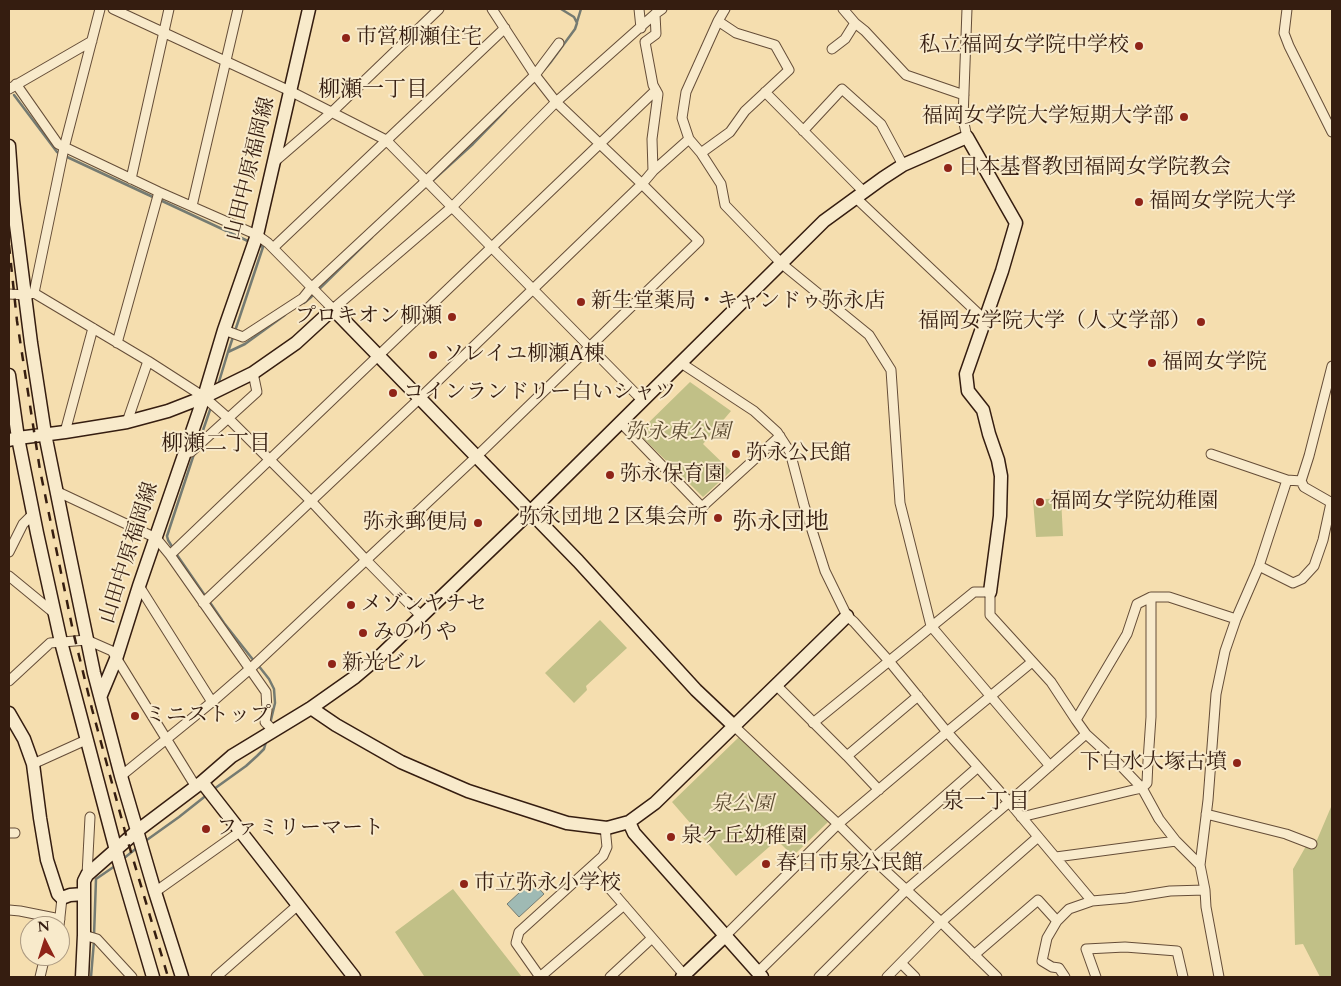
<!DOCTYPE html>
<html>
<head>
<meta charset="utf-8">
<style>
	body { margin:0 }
	#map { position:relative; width:1341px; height:986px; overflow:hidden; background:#f5deaf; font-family:Cardo,serif }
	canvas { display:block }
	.frame { position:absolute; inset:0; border:10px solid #351d10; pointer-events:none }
	.north { position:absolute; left:20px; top:916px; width:50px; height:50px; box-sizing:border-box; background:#f8eacb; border:1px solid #aa9880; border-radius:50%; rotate:355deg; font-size:14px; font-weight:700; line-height:20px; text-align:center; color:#351d10 }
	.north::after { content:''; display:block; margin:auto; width:18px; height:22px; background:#8f2418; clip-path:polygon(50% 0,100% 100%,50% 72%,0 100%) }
</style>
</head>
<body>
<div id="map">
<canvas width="1341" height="986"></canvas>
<div class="frame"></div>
<div class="north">N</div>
</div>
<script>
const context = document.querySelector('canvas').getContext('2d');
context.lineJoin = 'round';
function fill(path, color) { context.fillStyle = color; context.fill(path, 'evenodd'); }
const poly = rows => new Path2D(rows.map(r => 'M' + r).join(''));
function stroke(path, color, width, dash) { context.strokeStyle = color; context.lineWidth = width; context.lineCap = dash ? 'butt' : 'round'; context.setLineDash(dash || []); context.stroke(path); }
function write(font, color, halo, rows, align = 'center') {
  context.font = font + ' Cardo,"Noto Serif JP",serif'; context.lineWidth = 4; context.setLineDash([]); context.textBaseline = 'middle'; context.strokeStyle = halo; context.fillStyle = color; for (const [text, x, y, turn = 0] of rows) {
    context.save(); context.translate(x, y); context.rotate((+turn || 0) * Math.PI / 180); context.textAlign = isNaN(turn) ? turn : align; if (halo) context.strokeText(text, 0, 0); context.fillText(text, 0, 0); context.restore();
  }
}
fill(poly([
	[690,382,731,411,703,444,731,471,703,497,638,433],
	[1061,498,1063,536,1036,537,1033,500],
	[600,620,627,648,586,686,587,690,574,703,545,673],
	[739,737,743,738,828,822,793,856,777,840,736,876,672,802],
	[1332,800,1332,977,1320,977,1303,944,1295,945,1293,869,1310,839,1317,840,1331,807],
	[453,889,522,977,423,977,424,976,395,932]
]), '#c1c087');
const water = poly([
	[532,881,544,894,519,917,507,904,532,881]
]);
fill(water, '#9fbab4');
stroke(water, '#757b72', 1);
stroke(poly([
	[577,22,581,9],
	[544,70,550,63,575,29,577,23,574,17,561,9],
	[14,95,57,152,60,154],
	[65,156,155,198],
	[431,182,473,144,506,110],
	[160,200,250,242],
	[304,303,310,298,372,237],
	[235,331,263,247,258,245],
	[228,352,233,337],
	[218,385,228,352,245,344,285,315],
	[200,439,211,407],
	[194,454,167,536,168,540,177,555,206,597],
	[209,601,224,623,254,661],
	[258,665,269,679,274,689,275,703,270,724],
	[214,789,246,766,257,756,264,749,266,742],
	[144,842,179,817,208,794],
	[123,859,138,847],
	[94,936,96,879,115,866],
	[91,977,94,941]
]), '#757b72', 2.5);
const street = poly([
	[113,9,290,91,386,140,643,401],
	[639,9,641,28],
	[725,9,718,21,686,92,682,118,689,139,701,153,721,184,725,205,782,264,869,335,891,370,900,503,931,626,1050,766],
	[843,9,855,23,865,31,906,75,964,95],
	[1287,9,1284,33,1289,46,1332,132],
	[832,49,845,39,855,23],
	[16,84,58,144,159,192,257,235,268,243,333,309,452,207,556,102,655,14],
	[9,89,92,41],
	[765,92,864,192],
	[803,131,842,89,881,124,903,165],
	[967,137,963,119,967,9],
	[701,153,730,132,745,111,789,70,775,45,736,33,718,21],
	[273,163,332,112,439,9],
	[653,171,689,139],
	[131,179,169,9],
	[856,198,984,319],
	[192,206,238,9],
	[273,248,505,28],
	[34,293,148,361,204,397,228,418,311,501,366,560,422,617],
	[9,294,25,295,34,293,64,148,100,9],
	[224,330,243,337,303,298,311,288,426,181,535,75,559,43],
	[117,343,159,192],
	[681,363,754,411,777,432,790,452,804,505,825,571,847,616,854,622,889,661,947,732,1009,802,1092,901,1126,898,1170,891,1205,890,1206,907,1219,977],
	[127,422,148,361],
	[621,423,702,507,780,436],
	[65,432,93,328],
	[184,453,191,452,257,392,253,373],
	[1211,454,1287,480,1301,481,1304,487,1332,503],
	[1301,481,1309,456,1332,366],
	[56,491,156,538,170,555,266,692,267,710,265,722,274,731],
	[9,552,23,524,33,514],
	[170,555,656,90],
	[1259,566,1293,583,1302,579,1314,566,1323,540,1331,503],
	[9,576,54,613],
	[139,586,212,702],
	[203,603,419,399,642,184,653,171,652,139,658,94,653,85,645,42,656,34,655,14,662,9],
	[9,681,50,643,87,640,112,651,196,787],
	[777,686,847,756,879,790],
	[1076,720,1086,734,1119,764,1142,788,1159,819,1176,841,1200,865,1205,890],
	[813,723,974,592,990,592,990,615,1051,682,1076,720,1127,634,1137,604,1151,597,1169,597,1236,619],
	[735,727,838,824,873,859,941,922,997,977],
	[847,756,918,696],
	[33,764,86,740],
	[121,776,212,702,251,668,476,457,699,241,642,184,556,102,535,75,492,9],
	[1206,814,1286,834,1312,844],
	[1021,817,1133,790,1142,788,1147,783,1148,761,1151,717,1151,597],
	[9,833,15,833],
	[1056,857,1176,841],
	[1200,865,1208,800,1216,694,1225,651,1236,619,1259,566,1287,480],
	[591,867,686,977],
	[87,875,90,817],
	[155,892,241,831],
	[9,910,20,911,60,919],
	[59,926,62,898],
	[84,935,97,939,132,977],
	[726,935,838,824,947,732,1032,662],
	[974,955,1038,900,1057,921],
	[902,964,915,977],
	[758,972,873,859,978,767],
	[40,977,45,956],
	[216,977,298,905],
	[540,977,516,943,519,932,603,856,607,847,605,827],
	[540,977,624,905],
	[610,977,652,938],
	[819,977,906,890,1009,802,1086,734],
	[887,977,941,922,1038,837],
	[1065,977,1059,968,1052,967,1042,961,1047,938,1057,921,1069,909,1092,901],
	[1096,977,1086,949,1125,947,1177,951,1183,977]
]);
const secondary = poly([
	[9,146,13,201,31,343,45,434,66,538,94,673,121,776,155,892,182,977],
	[9,375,18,438,37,533,61,642,118,858,153,977],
	[9,440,18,438,65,432,127,422,168,411,204,397,253,373,296,343,333,309,578,561,696,690,735,727],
	[101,695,116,659,139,586,204,397,224,330,257,235,309,9],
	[311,708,336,725,401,762,468,791,567,823,607,828,629,822,655,803,847,616],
	[9,713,24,739,33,764,40,818,47,860,58,894,62,898,70,895,84,894],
	[202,782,354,977],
	[629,822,634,833,762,977],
	[82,977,84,935,84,881,87,875,137,831,202,782,232,756,311,708,355,677,381,655,530,512,824,221,883,178,903,165,967,137,1016,223,1002,271,966,374,968,391,983,410,989,434,998,460,1001,476,1000,516,990,592],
	[682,977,726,935]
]);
stroke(street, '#654d38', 11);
stroke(secondary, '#351d10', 15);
stroke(street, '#f8eacb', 9);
stroke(secondary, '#f8eacb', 12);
stroke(poly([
	[9,245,17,321,40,470,73,631,92,709,126,835,168,977]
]), '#351d10', 2.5, [9, 9]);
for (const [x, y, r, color] of [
	[346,38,5,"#8f2418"],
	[1139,46,5,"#8f2418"],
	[1184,117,5,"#8f2418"],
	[948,168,5,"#8f2418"],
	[1139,202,5,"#8f2418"],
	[581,302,5,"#8f2418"],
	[452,317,5,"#8f2418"],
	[1201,322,5,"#8f2418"],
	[433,355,5,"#8f2418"],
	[1152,363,5,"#8f2418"],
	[393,393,5,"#8f2418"],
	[736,454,5,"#8f2418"],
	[610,475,5,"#8f2418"],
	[1040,502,5,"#8f2418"],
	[718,518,5,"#8f2418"],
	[478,523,5,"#8f2418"],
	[351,605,5,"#8f2418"],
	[363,633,5,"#8f2418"],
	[332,664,5,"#8f2418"],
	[135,716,5,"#8f2418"],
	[1237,763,5,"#8f2418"],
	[206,829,5,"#8f2418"],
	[671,837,5,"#8f2418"],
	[766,864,5,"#8f2418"],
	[464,884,5,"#8f2418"]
]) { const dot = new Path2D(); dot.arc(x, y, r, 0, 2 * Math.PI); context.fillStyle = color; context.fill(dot); stroke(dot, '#f8eacb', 2); }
write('21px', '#351d10', '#f8eacb', [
	["市営柳瀬住宅",356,38],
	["私立福岡女学院中学校",1129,46,"right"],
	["福岡女学院大学短期大学部",1174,117,"right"],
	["日本基督教団福岡女学院教会",958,168],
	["福岡女学院大学",1149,202],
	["新生堂薬局・キャンドゥ弥永店",591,302],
	["プロキオン柳瀬",442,317,"right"],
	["福岡女学院大学（人文学部）",1191,322,"right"],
	["ソレイユ柳瀬A棟",443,355],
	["福岡女学院",1162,363],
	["コインランドリー白いシャツ",403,393],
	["弥永公民館",746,454],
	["弥永保育園",620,475],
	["福岡女学院幼稚園",1050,502],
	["弥永団地２区集会所",708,518,"right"],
	["弥永郵便局",468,523,"right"],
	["メゾンヤナセ",361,605],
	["みのりや",373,633],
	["新光ビル",342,664],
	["ミニストップ",145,716],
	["下白水大塚古墳",1227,763,"right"],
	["ファミリーマート",216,829],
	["泉ケ丘幼稚園",681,837],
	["春日市泉公民館",776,864],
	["市立弥永小学校",474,884]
], 'left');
write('21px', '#351d10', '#f8eacb', [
	["山田中原福岡線",251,169,-76],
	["山田中原福岡線",130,553,-72]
]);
write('italic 21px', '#5f4e34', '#f8eacb', [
	["弥永東公園",678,433],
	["泉公園",742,805]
]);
write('22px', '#351d10', '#f8eacb', [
	["柳瀬一丁目",373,91],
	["柳瀬二丁目",216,445],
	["泉一丁目",986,803]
]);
write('24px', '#351d10', '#f8eacb', [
	["弥永団地",781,523]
]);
</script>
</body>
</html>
